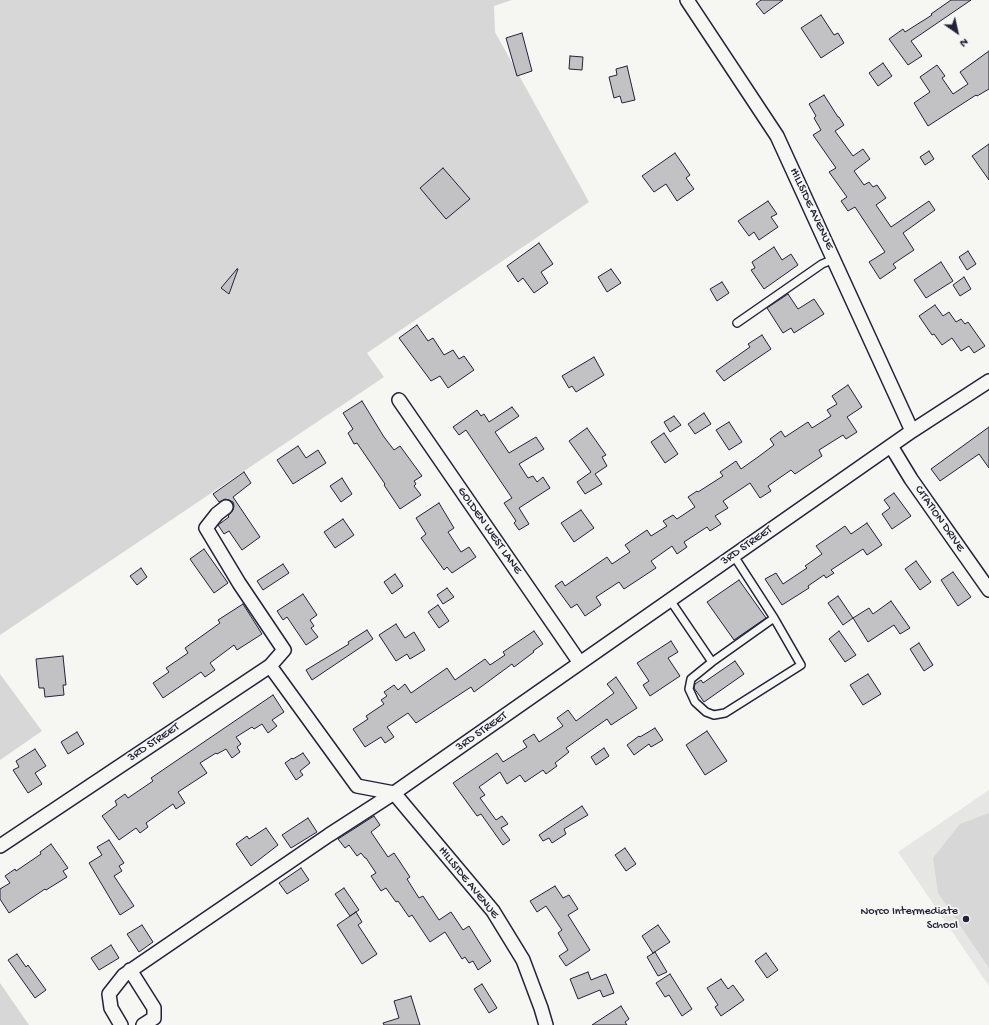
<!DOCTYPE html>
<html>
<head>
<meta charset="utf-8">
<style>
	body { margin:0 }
	#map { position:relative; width:989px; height:1025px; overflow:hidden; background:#f6f6f2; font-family:"Gochi Hand",sans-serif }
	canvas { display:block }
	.north { position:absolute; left:937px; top:12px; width:40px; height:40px; -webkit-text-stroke:3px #f6f6f2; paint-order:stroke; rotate:146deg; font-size:11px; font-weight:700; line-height:16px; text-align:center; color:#22223b }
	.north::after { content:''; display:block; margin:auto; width:14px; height:18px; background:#22223b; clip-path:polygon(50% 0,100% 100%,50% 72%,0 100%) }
</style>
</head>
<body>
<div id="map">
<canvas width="989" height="1025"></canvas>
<div class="north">N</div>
</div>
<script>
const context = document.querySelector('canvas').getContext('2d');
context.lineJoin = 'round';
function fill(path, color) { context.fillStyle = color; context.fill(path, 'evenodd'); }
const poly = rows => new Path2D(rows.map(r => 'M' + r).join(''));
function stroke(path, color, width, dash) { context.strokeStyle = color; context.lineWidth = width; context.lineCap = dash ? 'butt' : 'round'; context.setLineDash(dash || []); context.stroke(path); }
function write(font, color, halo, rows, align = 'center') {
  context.font = font + ' "Gochi Hand",sans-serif'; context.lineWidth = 3.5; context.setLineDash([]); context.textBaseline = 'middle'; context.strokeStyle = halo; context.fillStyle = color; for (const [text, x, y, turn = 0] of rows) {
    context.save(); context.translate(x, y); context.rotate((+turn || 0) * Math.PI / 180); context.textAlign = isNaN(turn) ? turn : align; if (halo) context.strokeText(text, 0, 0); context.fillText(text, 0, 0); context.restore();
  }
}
fill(poly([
	[989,790,989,986,898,852]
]), '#e6e6e4');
fill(poly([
	[0,0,512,0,494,6,495,32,589,202,367,353,384,377,0,635],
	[0,674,42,731,0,760],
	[989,813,989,968,938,893,933,858,960,824],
	[0,983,29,1025,0,1025]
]), '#d7d7d7');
const building = poly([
	[761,0,783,0,764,14,756,4,761,0],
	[951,0,971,0,911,41,922,56,908,65,889,39,903,29,905,32,932,15,931,14,951,0],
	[821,15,834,35,838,33,844,43,821,58,801,28,821,15],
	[522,33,532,71,517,76,506,38,522,33],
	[989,51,989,89,977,96,976,95,928,126,914,103,930,92,920,77,937,65,945,76,942,78,953,94,968,84,960,72,989,51],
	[570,56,583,57,582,70,569,69,570,56],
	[883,63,892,76,878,86,869,73,883,63],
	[627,66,635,100,622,103,620,96,614,98,609,77,617,75,616,69,627,66],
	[824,95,838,117,839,117,844,125,835,131,853,156,863,149,870,159,854,171,864,185,869,182,873,187,877,185,886,198,876,205,891,227,929,201,935,210,903,233,914,250,893,264,896,268,880,279,869,262,885,252,855,207,848,211,841,201,847,197,829,172,836,168,813,135,821,130,814,118,816,116,809,104,824,95],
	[989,144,989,180,972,156,989,144],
	[929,151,934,159,925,165,920,157,929,151],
	[675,153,690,175,686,178,694,189,677,201,666,184,654,192,642,176,675,153],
	[443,168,470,199,446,219,420,188,443,168],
	[768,201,777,214,771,217,778,227,759,240,754,232,749,236,738,221,768,201],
	[539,243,553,264,541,272,548,283,534,293,523,278,518,282,507,266,539,243],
	[774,247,782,260,791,254,798,265,764,289,751,270,755,268,752,262,774,247],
	[968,251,976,264,967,270,959,257,968,251],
	[941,262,953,281,926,298,914,280,941,262],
	[237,269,238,269,229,294,221,288,237,269],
	[611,269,621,283,607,292,598,277,611,269],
	[964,277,971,289,960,296,953,285,964,277],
	[722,282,729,293,717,301,710,289,722,282],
	[788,294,798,309,814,299,824,314,794,333,791,328,783,333,767,308,788,294],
	[935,305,943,316,949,312,956,322,961,319,965,324,968,322,985,346,974,353,969,346,961,351,952,338,942,345,934,334,932,335,919,316,935,305],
	[417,325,428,341,433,338,444,355,453,350,459,359,464,356,474,370,448,388,440,376,431,381,399,338,417,325],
	[762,335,771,349,724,381,716,371,750,347,748,344,762,335],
	[594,357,604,375,576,392,572,386,569,388,562,376,594,357],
	[848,385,862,407,847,417,857,432,846,439,843,435,819,450,822,456,795,474,791,470,768,486,771,491,760,498,750,483,723,501,728,508,715,516,721,524,710,531,707,527,684,542,687,547,677,554,672,546,651,561,656,568,624,589,619,582,596,597,601,605,585,616,577,604,571,608,555,586,562,581,565,586,607,557,612,564,630,552,625,545,647,530,651,536,667,526,663,521,673,515,677,519,695,507,688,497,697,491,698,492,723,476,720,472,736,461,741,469,758,457,774,445,770,439,781,431,785,437,808,422,812,428,831,416,827,410,837,404,832,396,848,385],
	[362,401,384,437,394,450,400,446,422,476,414,481,416,484,414,486,421,495,400,509,384,485,385,484,357,443,354,444,348,433,353,429,343,413,362,401],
	[512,407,519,416,495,432,509,453,536,437,544,449,519,464,528,478,533,476,537,482,543,477,550,488,519,508,529,524,519,530,514,523,516,521,504,503,512,498,466,430,459,435,453,427,477,410,481,416,484,414,489,422,512,407],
	[704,413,711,424,695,434,688,424,704,413],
	[674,416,681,425,670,432,664,422,674,416],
	[729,422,742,442,729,450,716,430,729,422],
	[989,427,989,468,979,454,940,481,931,469,989,427],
	[587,428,606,455,602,457,607,466,595,474,602,484,585,494,577,482,591,472,569,441,587,428],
	[664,433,678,454,665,463,651,442,664,433],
	[298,446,306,458,318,450,326,463,293,484,277,460,298,446],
	[244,472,251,483,233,497,260,537,242,550,229,531,224,534,218,525,229,517,228,516,233,510,234,506,233,502,229,500,225,499,219,502,213,494,244,472],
	[342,478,352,494,341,502,330,486,342,478],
	[894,493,911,516,892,529,882,514,890,508,884,500,894,493],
	[439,503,454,528,448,532,461,552,469,547,476,557,452,573,447,567,444,570,421,538,426,534,416,518,439,503],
	[581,510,594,528,574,542,561,523,581,510],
	[343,519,354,535,335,548,324,532,343,519],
	[867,523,882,545,867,555,863,549,831,570,834,573,826,578,824,575,808,586,809,588,782,605,765,579,776,573,783,584,807,568,805,566,822,554,816,546,845,526,851,534,867,523],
	[204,549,228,583,214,593,190,559,204,549],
	[916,561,931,582,920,590,905,569,916,561],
	[283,564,289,573,263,590,257,581,283,564],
	[141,568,147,577,137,585,130,576,141,568],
	[953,572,971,597,958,606,941,580,953,572],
	[395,574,403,586,392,594,384,582,395,574],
	[739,580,766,618,734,640,707,602,739,580],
	[447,588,454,597,443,604,437,595,447,588],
	[303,594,317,615,310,620,314,626,311,628,318,637,306,645,287,617,283,620,277,611,303,594],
	[838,596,853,618,843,625,828,603,838,596],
	[891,601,910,628,900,634,894,625,868,642,853,618,869,608,873,614,891,601],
	[243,604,262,634,237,650,234,645,210,663,215,670,205,677,201,672,163,698,153,683,169,672,166,668,188,653,185,648,220,623,218,620,243,604],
	[438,605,449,621,439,628,428,612,438,605],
	[396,624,405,638,414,632,425,650,410,659,407,654,396,661,379,635,396,624],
	[367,630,373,639,312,680,306,670,349,644,348,642,367,630],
	[534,631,543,644,533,651,534,652,514,667,512,664,474,692,471,687,416,723,408,713,387,727,394,737,385,743,381,737,365,747,353,729,368,719,366,716,384,704,381,700,387,696,384,692,394,685,398,690,405,684,411,693,447,668,455,680,485,659,490,665,505,655,503,652,534,631],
	[839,631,856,655,845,662,829,639,839,631],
	[671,641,678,652,668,658,680,676,650,696,643,685,649,681,637,663,671,641],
	[919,643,933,665,924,671,910,649,919,643],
	[63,656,66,685,63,685,64,695,45,697,44,688,39,688,36,659,63,656],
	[735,661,744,674,704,702,694,688,695,684,701,680,703,683,735,661],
	[868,674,881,694,863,705,850,685,868,674],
	[616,677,637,708,611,725,607,719,566,748,569,752,555,763,557,766,546,774,543,770,525,782,520,775,507,784,500,772,479,787,485,795,480,798,496,820,502,816,508,824,501,828,510,840,503,845,481,814,477,816,453,783,497,753,503,762,527,747,523,741,534,734,539,742,563,726,557,718,568,710,576,721,614,693,607,684,616,677],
	[273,695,284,712,272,720,277,726,268,733,262,724,254,729,252,727,236,737,241,744,237,747,240,752,232,758,226,749,217,754,216,753,200,763,207,773,178,792,185,803,176,809,173,804,146,823,148,827,140,833,136,828,119,840,102,816,117,805,115,801,125,794,128,798,153,781,151,778,273,695],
	[655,728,663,740,651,747,649,744,634,755,627,745,639,736,640,737,655,728],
	[707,731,727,761,705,775,686,745,707,731],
	[77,732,84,744,68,754,61,742,77,732],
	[604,748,609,756,596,765,591,757,604,748],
	[35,749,46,766,35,773,42,784,28,793,13,770,19,767,16,761,35,749],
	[303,753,310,763,300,771,303,775,296,780,285,763,292,758,293,759,303,753],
	[582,806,588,815,564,829,566,834,552,843,549,838,543,841,539,835,582,806],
	[374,816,380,825,371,832,388,857,394,853,410,877,407,879,419,898,423,896,439,920,451,912,463,930,469,926,491,961,478,970,473,961,469,963,465,957,462,959,445,932,430,942,412,915,409,917,398,901,396,902,386,888,381,891,371,876,376,873,366,858,365,858,361,853,357,856,349,845,345,848,338,839,374,816],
	[308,818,317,832,291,848,282,835,308,818],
	[266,828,278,845,251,866,236,844,247,836,249,839,266,828],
	[109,840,124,863,119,866,122,871,114,876,134,906,120,915,89,863,102,855,97,847,109,840],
	[51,844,68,868,63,871,67,877,46,890,45,889,9,913,0,899,0,889,10,883,5,876,15,869,16,871,41,854,40,852,51,844],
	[625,848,636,864,626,871,615,855,625,848],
	[301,868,309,880,287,894,279,883,301,868],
	[555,886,563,898,569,895,578,909,568,915,590,950,566,966,559,956,568,950,558,933,562,930,546,906,537,912,530,901,555,886],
	[344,888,359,910,350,916,335,894,344,888],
	[356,912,362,922,358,925,377,954,362,964,337,925,356,912],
	[142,925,153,942,139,952,127,934,142,925],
	[658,925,670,942,653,953,642,936,658,925],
	[111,945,119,958,99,970,91,958,111,945],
	[655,952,667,972,658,976,647,957,655,952],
	[766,953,778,970,767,978,755,961,766,953],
	[17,954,26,967,28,965,46,990,35,998,8,960,17,954],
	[588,972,591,980,606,974,614,993,603,997,600,990,578,999,570,979,588,972],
	[670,974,692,1009,682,1016,669,995,665,997,656,983,670,974],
	[721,979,728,989,733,985,744,1000,721,1016,715,1007,718,1005,707,988,721,979],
	[482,984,497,1008,489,1013,474,989,482,984],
	[411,996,420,1025,384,1025,383,1023,399,1018,394,1001,411,996],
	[621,1006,629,1019,625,1022,627,1025,592,1025,621,1006]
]);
fill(building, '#c2c2c4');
stroke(building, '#22223b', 1);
const service = poly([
	[737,323,822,264,834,259],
	[670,600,712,662,774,618,734,556],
	[712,662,691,679,689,689,695,702,706,712,714,715,725,713,801,665,774,618]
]);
const minor = poly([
	[687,0,777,136,912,431],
	[399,400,580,663],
	[891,446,911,479,989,590],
	[226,507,217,514,206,528,239,583,284,650,270,666],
	[394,793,493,911,523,960,541,1008,546,1025],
	[0,846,270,666,357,786,394,793],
	[130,970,154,1008,154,1018,143,1025],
	[121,1025,111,1008,109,994,124,975,329,835,394,793,912,431,989,381]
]);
stroke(service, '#22223b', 10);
stroke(minor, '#22223b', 16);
stroke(service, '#f6f6f2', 7);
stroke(minor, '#f6f6f2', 13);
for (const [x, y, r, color] of [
	[966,919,4,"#22223b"]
]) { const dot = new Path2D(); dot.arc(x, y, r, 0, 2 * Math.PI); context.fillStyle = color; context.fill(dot); stroke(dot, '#f6f6f2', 1.5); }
write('12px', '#22223b', '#f6f6f2', [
	["HILLSIDE AVENUE",811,209,65],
	["CITATION DRIVE",939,519,55],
	["GOLDEN WEST LANE",489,531,55],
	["3RD STREET",747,546,-35],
	["3RD STREET",482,732,-35],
	["3RD STREET",154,743,-34],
	["HILLSIDE AVENUE",468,883,51]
]);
write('12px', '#22223b', '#f6f6f2', [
	["Norco Intermediate",958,912],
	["School",958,926]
], 'right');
</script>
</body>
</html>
